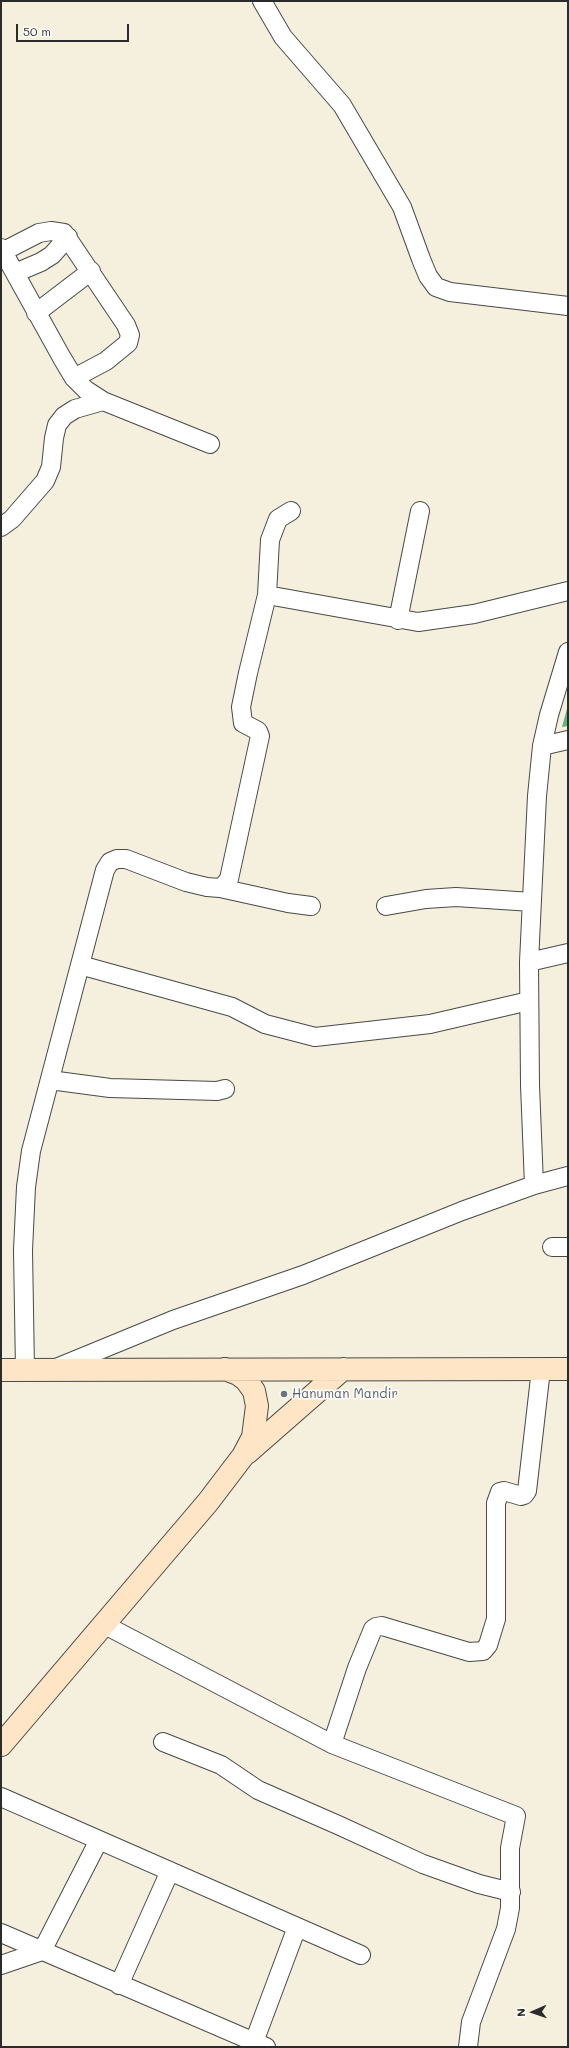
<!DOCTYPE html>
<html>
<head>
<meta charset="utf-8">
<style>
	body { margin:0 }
	#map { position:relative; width:569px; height:2048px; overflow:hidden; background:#f4f0dd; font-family:Mali,sans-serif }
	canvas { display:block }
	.frame { position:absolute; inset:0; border:2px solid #2b2b2b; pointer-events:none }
	.north { position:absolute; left:513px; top:1992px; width:40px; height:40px; -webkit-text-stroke:3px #fdfcf7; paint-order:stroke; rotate:268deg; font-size:11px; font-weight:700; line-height:16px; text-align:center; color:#2b2b2b }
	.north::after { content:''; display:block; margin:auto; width:14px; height:18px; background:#2b2b2b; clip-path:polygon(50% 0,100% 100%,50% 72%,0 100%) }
	.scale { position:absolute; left:16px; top:24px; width:113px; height:18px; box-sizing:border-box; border:2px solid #2b2b2b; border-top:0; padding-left:5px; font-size:12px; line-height:14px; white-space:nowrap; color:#2b2b2b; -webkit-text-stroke:3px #fdfcf7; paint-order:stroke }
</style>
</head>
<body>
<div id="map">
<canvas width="569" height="2048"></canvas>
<div class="frame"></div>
<div class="north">N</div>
<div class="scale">50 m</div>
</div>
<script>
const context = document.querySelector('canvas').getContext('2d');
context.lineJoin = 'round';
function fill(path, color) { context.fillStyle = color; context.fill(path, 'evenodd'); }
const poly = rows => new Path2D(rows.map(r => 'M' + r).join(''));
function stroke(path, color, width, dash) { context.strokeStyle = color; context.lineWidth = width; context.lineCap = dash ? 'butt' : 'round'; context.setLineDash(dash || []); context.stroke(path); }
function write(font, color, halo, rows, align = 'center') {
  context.font = font + ' Mali,sans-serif'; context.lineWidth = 3.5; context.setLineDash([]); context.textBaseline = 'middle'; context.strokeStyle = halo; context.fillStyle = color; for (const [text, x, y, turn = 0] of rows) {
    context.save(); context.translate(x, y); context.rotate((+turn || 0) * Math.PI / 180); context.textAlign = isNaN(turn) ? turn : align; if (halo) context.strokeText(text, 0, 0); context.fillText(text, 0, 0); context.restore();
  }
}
fill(poly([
	[568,705,568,726,562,727]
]), '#5fb17e');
const street = poly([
	[262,1,283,37,342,105,402,207,421,259,428,276,436,287,450,292,568,306],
	[1,248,62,358,74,378,86,390,103,401,210,444],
	[4,251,39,233,51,231,64,233,126,325,130,335,128,343,106,361,74,378],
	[15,273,41,262,52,255,68,237],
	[36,313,91,271],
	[1,527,12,519,45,481,51,467,54,438,57,425,64,416,75,409,103,401],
	[267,595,418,622,474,614,568,591],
	[398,620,420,511],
	[542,746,568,740],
	[220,888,288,903,311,906],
	[386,906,426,899,456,897,532,902],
	[529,962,568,953],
	[80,965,232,1007,265,1024,315,1037,430,1024,529,1001],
	[50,1080,110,1088,217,1091,225,1089],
	[534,1185,530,1085,529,962,537,796,542,746,549,715,568,652],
	[552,1247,568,1247],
	[56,1368,173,1320,303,1275,462,1211,534,1185,568,1176],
	[25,1370,23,1250,26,1187,31,1151,105,870,110,862,117,859,126,859,186,882,207,887,220,888,225,884,229,879,260,736,258,731,243,723,241,707,248,673,267,595,270,540,278,519,291,511],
	[103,1624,332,1744,516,1816,510,1848,510,1908,506,1929,471,2022,468,2047],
	[163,1742,221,1765,258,1790,338,1825,423,1864,479,1884,511,1892],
	[332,1744,357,1668,373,1629,376,1627,382,1626,469,1652,483,1651,488,1645,496,1619,496,1503,500,1492,504,1491,521,1496,524,1495,527,1491,541,1369],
	[1,1797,361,1955],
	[1,1933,266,2047],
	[1,1965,42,1951,99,1840],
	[119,1985,170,1871],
	[254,2042,297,1927]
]);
const secondary = poly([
	[1,1370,568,1369],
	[247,1453,343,1369],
	[1,1745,208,1502,243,1456,253,1437,257,1406,254,1391,246,1380,238,1374,225,1369]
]);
stroke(street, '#494946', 20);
stroke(secondary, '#494946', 24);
stroke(street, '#fff', 18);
stroke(secondary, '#fee5c5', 22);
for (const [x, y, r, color] of [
	[284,1394,4,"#6b7280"]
]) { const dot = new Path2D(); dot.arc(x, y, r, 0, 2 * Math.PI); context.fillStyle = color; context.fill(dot); stroke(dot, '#fdfcf7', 1.5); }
write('13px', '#5b616d', '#fdfcf7', [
	["Hanuman Mandir",292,1394]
], 'left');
</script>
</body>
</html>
